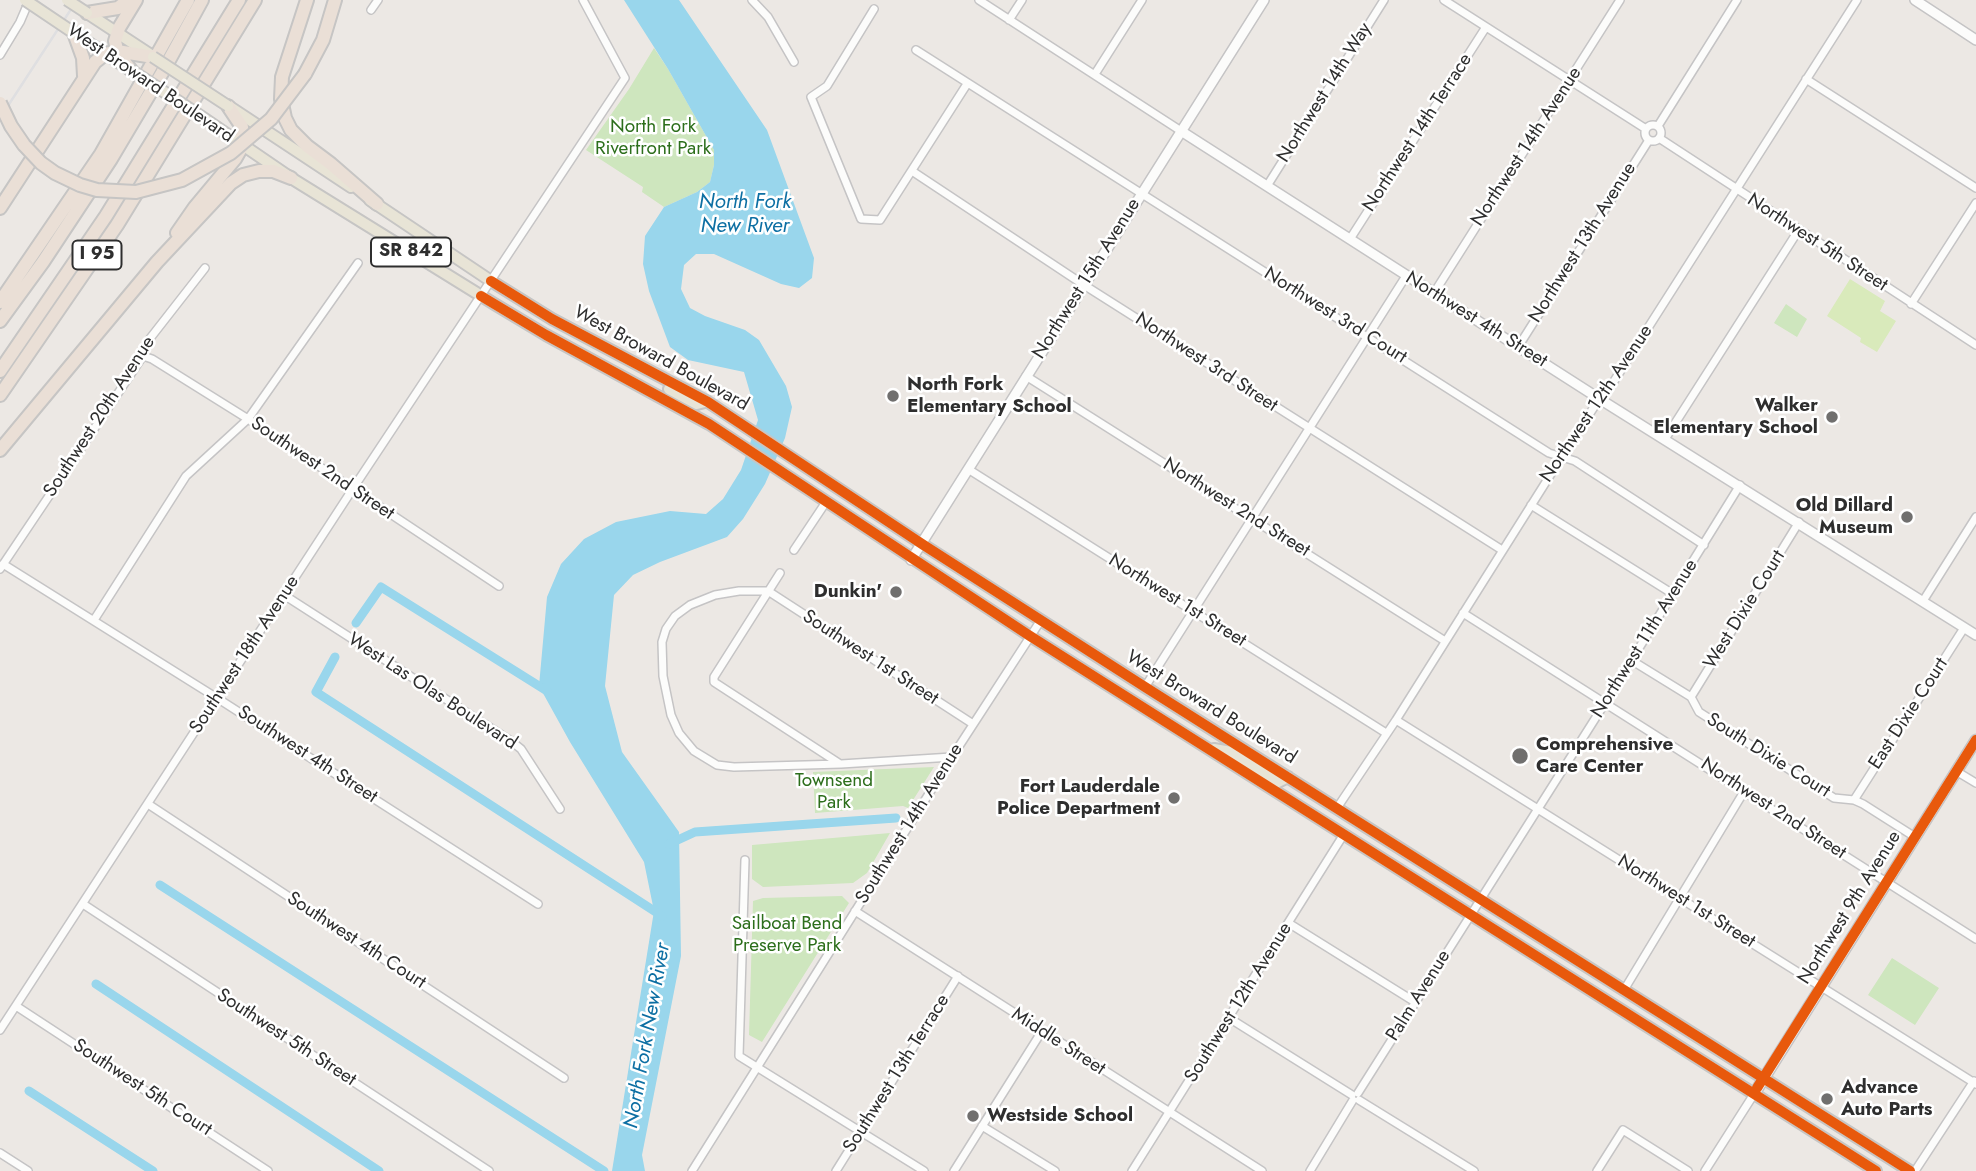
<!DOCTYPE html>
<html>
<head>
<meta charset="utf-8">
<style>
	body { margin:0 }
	canvas { display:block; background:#ece8e4 }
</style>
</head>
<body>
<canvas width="1976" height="1171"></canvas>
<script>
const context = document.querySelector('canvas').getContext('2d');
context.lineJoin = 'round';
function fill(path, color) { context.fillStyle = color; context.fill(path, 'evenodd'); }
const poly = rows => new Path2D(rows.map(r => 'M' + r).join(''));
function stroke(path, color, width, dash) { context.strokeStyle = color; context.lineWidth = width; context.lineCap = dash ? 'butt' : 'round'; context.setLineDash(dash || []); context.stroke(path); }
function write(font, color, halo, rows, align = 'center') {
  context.font = font + ' Jost,sans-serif'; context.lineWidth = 5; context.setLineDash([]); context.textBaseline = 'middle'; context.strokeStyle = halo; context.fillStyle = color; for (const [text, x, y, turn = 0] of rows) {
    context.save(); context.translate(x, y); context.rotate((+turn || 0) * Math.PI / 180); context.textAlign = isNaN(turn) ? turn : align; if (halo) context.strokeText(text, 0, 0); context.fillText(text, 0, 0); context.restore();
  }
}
fill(poly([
	[654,48,668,69,714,150,714,165,710,182,697,192,664,207,642,192,643,187,586,150,629,89],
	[1786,304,1807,319,1797,337,1774,323],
	[934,767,908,808,903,806,815,813,813,772],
	[890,833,867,873,853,883,763,887,752,879,752,845],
	[842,896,849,903,762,1042,749,1035,753,901,763,898],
	[1892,958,1939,988,1915,1025,1868,995]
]), '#cee6be');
fill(poly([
	[1850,279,1885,301,1880,311,1896,321,1877,352,1860,342,1861,338,1827,316]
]), '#d9eabb');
fill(poly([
	[624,0,679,0,767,130,814,258,812,278,799,288,781,284,714,254,696,254,684,265,681,289,690,308,705,316,745,330,759,340,786,386,792,407,785,438,765,484,743,519,727,537,660,562,633,575,614,595,605,686,622,752,679,832,681,956,642,1155,645,1171,612,1171,654,911,644,862,570,742,539,686,547,597,561,564,584,539,616,522,670,511,706,514,723,499,741,470,758,420,744,372,688,360,670,347,649,291,643,264,645,236,664,207,697,192,710,182,714,165,714,150,668,69]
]), '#99d6ec');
stroke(poly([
	[356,623,381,587,547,691],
	[335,657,316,692,662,916],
	[669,844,695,832,896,818],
	[160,885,604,1171],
	[96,984,379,1171],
	[29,1091,153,1171]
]), '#99d6ec', 9);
const minor = poly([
	[752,0,768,17,794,62],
	[979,0,1181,131],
	[1444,0,1646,129],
	[874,9,827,86,811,97,861,219,880,220,967,84],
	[371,10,378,0],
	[1009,20,1022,0],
	[916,50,1549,453,1575,461,1704,545],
	[0,55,20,22,29,1],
	[1095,74,1142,0],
	[1806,79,1976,188],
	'1645 133a8 8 0 1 1 16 0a8 8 0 1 1-16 0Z',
	[1658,126,1737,0],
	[1659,138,1976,345],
	[912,171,1084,285,1502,550],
	[1267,186,1384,0],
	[1350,239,1486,27],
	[1434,293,1620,0],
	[1911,304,1976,203],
	[1518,347,1649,140],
	[143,356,152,359,248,419,499,586],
	[1026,376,1445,641],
	[1665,439,1798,231],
	[968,469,1386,733],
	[1531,505,1673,594],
	[794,550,826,502],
	[3,564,217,698,538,904],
	[0,569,143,356,148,341,205,268],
	[780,573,714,677,714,682,840,764],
	[284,595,511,741,521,749,560,809],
	[1923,601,1976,517],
	[1463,613,1976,939],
	[94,620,186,476,248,419,358,263],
	[1631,660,1691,697,1699,712,1834,798,1854,800,1863,804,1915,837],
	[1145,687,1406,276],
	[1691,697,1799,522],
	[1396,720,1976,1084],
	[952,757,841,764,734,767,717,765,694,751,679,733,671,715,663,676,662,642,666,629,675,616,690,605,715,595,739,591,768,591,973,724],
	[1956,771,1976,783],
	[1854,800,1964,628],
	[148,804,564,1078],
	[1337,808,1396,720,1561,458,1594,407,1602,400,1857,0],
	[745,860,739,1056,924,1171],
	[83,904,489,1171],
	[855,911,1262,1171],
	[1290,924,1415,1002],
	[1624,990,1745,790],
	[16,1006,268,1171],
	[1229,1018,1352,1095],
	[0,1030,352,490,625,78,583,0],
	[1358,1093,1605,703,1740,485],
	[1359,1100,1474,1171],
	[982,1126,1055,1171],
	[0,1153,28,1171],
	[692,1171,952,757,1041,620],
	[836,1171,958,976],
	[954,1171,1042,1031],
	[1132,1171,1344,834],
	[1310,1171,1353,1100],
	[1597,1171,1623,1130,1688,1171],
	[1705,1171,1754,1094],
	[1915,1171,1974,1081]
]);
const tertiary = poly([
	[1915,0,1976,40],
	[1181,131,1606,403,1976,635],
	[911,560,1264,0]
]);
const secondary = poly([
	[1754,1094,1976,740]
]);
const primary = poly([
	[87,13,151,55],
	[74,33,127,68],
	[230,107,351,187],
	[196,113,291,178,496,305,546,335,709,424,1030,636,1876,1171],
	[370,200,491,281,552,319,708,402,922,544,1145,687,1910,1171],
	[669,389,697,404,705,402],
	[1214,749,1231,752,1278,782,1288,777]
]);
const motorway = poly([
	[307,0,282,77,281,99,285,118,291,130,307,146,331,164,377,204],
	[87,13,118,8,128,0],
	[74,33,83,58,84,76],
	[131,70,118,54,115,41,119,28,136,0],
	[305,74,323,40,335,0],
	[0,208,95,62,105,54,117,51,153,57],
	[177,233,195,207,235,159,243,145,242,127,228,106],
	[0,302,101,154,188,0],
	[0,321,43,262,111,159,162,73,202,0],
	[0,371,106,216,239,0],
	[0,395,117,225,255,0],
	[0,450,157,262,231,183,243,175,259,171,273,171,291,178]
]);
stroke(minor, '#c5c4c5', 10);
stroke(tertiary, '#c5c4c5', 12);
stroke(secondary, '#c5c4c5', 13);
stroke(primary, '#c6c5c4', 14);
stroke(motorway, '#c6c5c4', 16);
stroke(minor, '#fcfcfb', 7);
stroke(tertiary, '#fcfcfb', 9);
stroke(secondary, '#fcfcfb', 10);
stroke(primary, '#e8e4d6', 10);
stroke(motorway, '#eadfd6', 12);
stroke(poly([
	[0,118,77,0]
]), '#dfdfe1', 2.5);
const primaryBridge = poly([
	[25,0,74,33],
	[67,0,87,13],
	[153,57,228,106],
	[131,70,196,113]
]);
const motorwayBridge = poly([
	[0,103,11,126,24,145,41,163,55,173,80,185,97,190,136,192,182,180,231,153,271,119,305,74]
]);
stroke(primaryBridge, '#c6c5c4', 14, []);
stroke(motorwayBridge, '#c6c5c4', 16, []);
stroke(primaryBridge, '#e8e4d6', 10);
stroke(motorwayBridge, '#eadfd6', 12);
stroke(poly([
	[491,281,552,319,708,402,922,544,1145,687,1910,1171],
	[481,296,546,335,709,424,1030,636,1876,1171],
	[1757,1088,1976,740]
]), '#e8590c', 10);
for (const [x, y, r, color] of [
	[893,396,7,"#706f6e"],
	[1832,417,7,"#706f6e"],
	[1907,517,7,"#706f6e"],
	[896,592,7,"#706f6e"],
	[1520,756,9,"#706f6e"],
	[1174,798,7,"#706f6e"],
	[1827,1099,7,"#706f6e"],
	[973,1116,7,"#706f6e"]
]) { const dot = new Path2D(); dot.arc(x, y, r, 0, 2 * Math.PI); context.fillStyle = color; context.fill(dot); stroke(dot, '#fff', 2.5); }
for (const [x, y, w] of [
	[411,252,80],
	[97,255,49]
]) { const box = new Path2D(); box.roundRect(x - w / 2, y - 14.5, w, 29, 5); context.fillStyle = '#fff'; context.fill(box); stroke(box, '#2e2e2e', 2); }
write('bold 18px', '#2e2e2e', null, [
	["SR 842",411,252],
	["I 95",97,255]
]);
write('19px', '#2e2e2e', '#fff', [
	["West Broward Boulevard",150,84,34],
	["Northwest 14th Way",1325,93,-58],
	["Northwest 14th Terrace",1418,133,-57],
	["Northwest 14th Avenue",1527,147,-57],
	["Northwest 13th Avenue",1583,243,-58],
	["Northwest 5th Street",1817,243,33],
	["Northwest 15th Avenue",1087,279,-58],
	["Northwest 3rd Court",1335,316,32],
	["Northwest 4th Street",1476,320,32],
	["West Broward Boulevard",661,359,29],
	["Northwest 3rd Street",1206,363,33],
	["Northwest 12th Avenue",1597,404,-56],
	["Southwest 20th Avenue",100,417,-57],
	["Southwest 2nd Street",322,469,34],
	["Northwest 2nd Street",1236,508,32],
	["Northwest 1st Street",1177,601,32],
	["West Dixie Court",1745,610,-58],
	["Northwest 11th Avenue",1645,639,-58],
	["Southwest 18th Avenue",245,655,-57],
	["Southwest 1st Street",870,658,33],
	["West Las Olas Boulevard",432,692,33],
	["West Broward Boulevard",1211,708,32],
	["East Dixie Court",1909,714,-57],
	["Southwest 4th Street",307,755,33],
	["South Dixie Court",1768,756,32],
	["Northwest 2nd Street",1773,809,33],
	["Southwest 14th Avenue",910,824,-58],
	["Northwest 1st Street",1686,902,32],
	["Northwest 9th Avenue",1850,908,-58],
	["Southwest 4th Court",356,941,33],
	["Palm Avenue",1419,996,-58],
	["Southwest 12th Avenue",1239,1003,-58],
	["Southwest 5th Street",286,1038,33],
	["Middle Street",1058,1042,33],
	["Southwest 13th Terrace",897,1074,-58],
	["Southwest 5th Court",142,1088,33]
]);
write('19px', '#2c6e1b', '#fff', [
	["North Fork",653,127],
	["Riverfront Park",653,149],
	["Townsend",834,781],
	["Park",834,803],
	["Sailboat Bend",787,924],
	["Preserve Park",787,946]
]);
write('bold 19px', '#2e2e2e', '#fff', [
	["North Fork",907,385],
	["Elementary School",907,407],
	["Walker",1818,406,"right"],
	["Elementary School",1818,428,"right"],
	["Old Dillard",1893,506,"right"],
	["Museum",1893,528,"right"],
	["Dunkin'",882,592,"right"],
	["Comprehensive",1536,745],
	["Care Center",1536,767],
	["Fort Lauderdale",1160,787,"right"],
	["Police Department",1160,809,"right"],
	["Advance",1841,1088],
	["Auto Parts",1841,1110],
	["Westside School",987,1116]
], 'left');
write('italic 21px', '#0d6fa3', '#fff', [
	["North Fork",745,203],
	["New River",745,227],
	["North Fork New River",648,1036,-80]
]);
</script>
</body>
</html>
